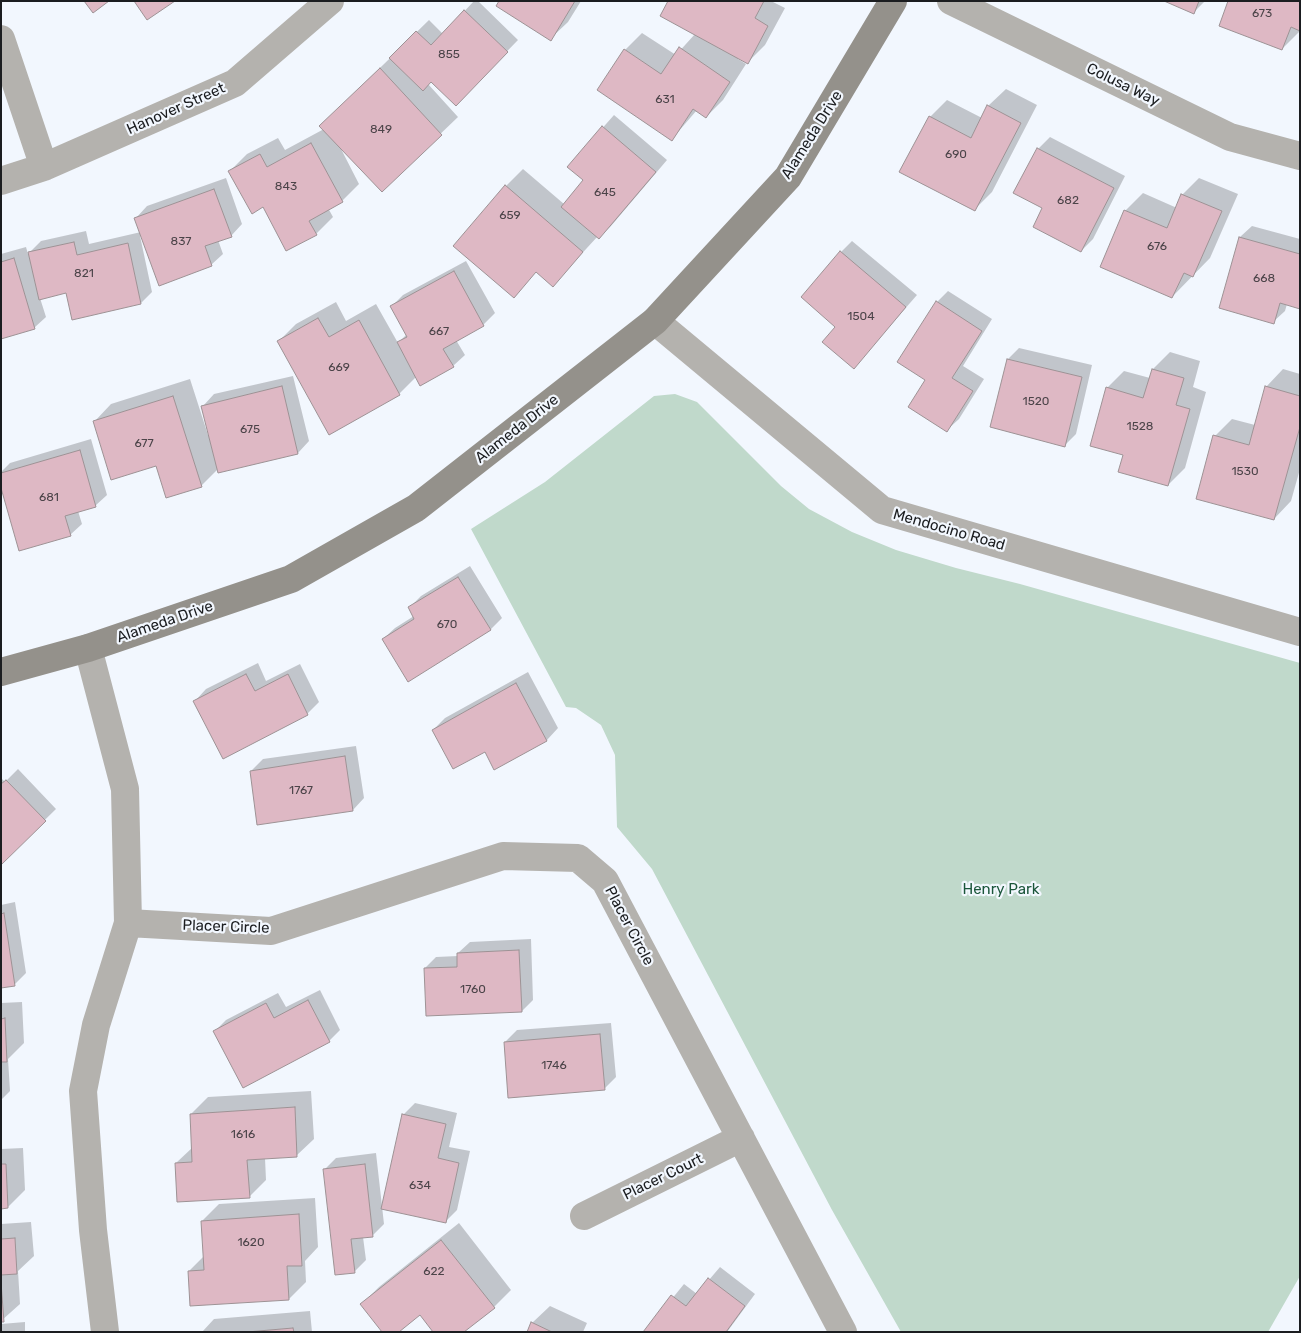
<!DOCTYPE html>
<html>
<head>
<meta charset="utf-8">
<style>
	body { margin:0 }
	#map { position:relative; width:1301px; height:1333px; overflow:hidden; background:#f2f7fe; font-family:Rubik,sans-serif }
	canvas { display:block }
	.frame { position:absolute; inset:0; border:2px solid #1b1d20; pointer-events:none }
</style>
</head>
<body>
<div id="map">
<canvas width="1301" height="1333"></canvas>
<div class="frame"></div>
</div>
<script>
const context = document.querySelector('canvas').getContext('2d');
context.lineJoin = 'round';
function fill(path, color) { context.fillStyle = color; context.fill(path, 'evenodd'); }
const poly = rows => new Path2D(rows.map(r => 'M' + r).join(''));
function stroke(path, color, width, dash) { context.strokeStyle = color; context.lineWidth = width; context.lineCap = dash ? 'butt' : 'round'; context.setLineDash(dash || []); context.stroke(path); }
function write(font, color, halo, rows, align = 'center') {
  context.font = font + ' Rubik,sans-serif'; context.lineWidth = 4.5; context.setLineDash([]); context.textBaseline = 'middle'; context.strokeStyle = halo; context.fillStyle = color; for (const [text, x, y, turn = 0] of rows) {
    context.save(); context.translate(x, y); context.rotate((+turn || 0) * Math.PI / 180); context.textAlign = isNaN(turn) ? turn : align; if (halo) context.strokeText(text, 0, 0); context.fillText(text, 0, 0); context.restore();
  }
}
fill(poly([
	[675,394,697,402,781,486,809,509,852,532,896,550,956,568,1020,584,1300,663,1300,1276,1268,1332,901,1332,832,1210,652,869,617,827,615,755,601,725,576,708,566,707,471,529,545,482,654,396]
]), '#c0d9cb');
fill(poly([
	[474,1,478,1,518,40,456,104,431,81,428,84,458,117,382,190,340,147,359,184,342,201,328,208,333,217,316,234,263,206,230,171,247,154,278,138,285,150,324,129,338,109,429,20,443,34],
	[500,1,581,1,568,22,550,39],
	[669,1,771,1,785,8,765,45,748,62,739,57,738,59,746,64,723,100,706,117,697,110,672,139,625,50,642,33,676,55,695,34],
	[1165,1,1205,1,1194,12],
	[1230,1,1300,30,1299,32,1282,49],
	[1006,89,1037,105,992,192,975,209,930,117,947,100,982,118,988,106],
	[614,115,667,160,611,226,599,237,598,236,553,285,537,271,513,296,506,186,523,169,564,204,584,180,568,167],
	[1050,137,1125,176,1093,239,1081,251,1044,208,1038,149],
	[226,178,242,224,231,236,218,240,223,254,211,265,140,236,152,292,141,303,67,292,40,298,46,317,34,328,1,338,1,254,26,247,28,254,41,241,86,231,89,244,141,232,136,218,147,206],
	[1199,178,1238,194,1210,258,1172,297,1125,211,1143,193,1177,208,1182,195],
	[1252,226,1300,239,1300,308,1287,304,1285,311,1273,322,1220,307,1240,237],
	[852,241,917,295,854,367,837,326,841,252],
	[466,261,495,313,483,325,456,340,465,355,453,366,417,376,399,394,279,341,296,324,336,302,346,321,376,304,398,343,407,334,391,307,403,295],
	[948,291,992,319,963,366,984,379,959,419,947,430,927,380,937,302],
	[1019,348,1092,365,1076,434,1064,446,992,427,1008,359],
	[1170,352,1200,361,1193,387,1206,392,1185,468,1168,485,1125,454,1107,388,1124,371,1150,378,1153,369],
	[1283,369,1300,374,1300,469,1291,501,1274,519,1215,436,1232,419,1255,425,1266,387],
	[293,376,309,441,298,453,218,469,201,486,157,465,94,422,111,404,190,379,208,435,210,435,203,406,214,394],
	[91,439,107,495,95,506,78,511,82,524,70,535,1,483,1,472,10,463],
	[470,566,502,618,491,629,383,639,395,628,414,616,409,608,421,596],
	[258,663,266,681,300,664,319,702,307,714,195,701,206,689],
	[528,672,558,728,547,740,495,768,485,751,433,730,445,718],
	[356,746,364,798,353,810,251,771,263,759],
	[18,769,56,809,1,863,1,778,5,782],
	[15,902,26,973,15,984,1,987,1,905],
	[531,939,533,1000,522,1011,425,968,436,957,458,956,458,953,470,942],
	[320,990,340,1030,329,1041,215,1031,226,1020,278,993,286,1007],
	[22,1002,24,1043,8,1059,10,1091,1,1100,1,1003],
	[611,1023,616,1077,604,1089,505,1042,517,1030],
	[311,1091,314,1139,296,1156,265,1158,266,1180,249,1197,176,1163,193,1147,191,1114,208,1097],
	[415,1103,457,1113,449,1147,470,1151,457,1210,446,1221,403,1115],
	[23,1148,25,1190,8,1207,1,1207,1,1149],
	[376,1153,384,1224,372,1236,363,1237,366,1260,354,1272,324,1170,336,1158],
	[315,1198,318,1247,305,1261,306,1282,289,1299,189,1271,204,1256,202,1221,219,1204],
	[31,1222,34,1256,18,1271,20,1304,1,1321,1,1224],
	[459,1223,511,1290,494,1307,462,1332,420,1314,362,1304,379,1287],
	[720,1267,755,1294,727,1332,645,1332,684,1284,697,1294],
	[550,1306,587,1323,583,1332,528,1332,532,1323],
	[310,1311,312,1332,202,1332,214,1319],
	[25,1322,25,1332,1,1332,1,1324]
]), '#0003');
const building = poly([
	[84,1,109,1,93,13,84,1],
	[134,1,175,1,147,20,134,1],
	[499,1,575,1,551,41,496,6,499,1],
	[668,1,764,1,755,18,768,26,748,64,660,16,668,1],
	[1164,1,1199,1,1194,14,1164,1],
	[1228,1,1300,1,1300,31,1291,27,1282,50,1219,26,1228,1],
	[464,10,508,52,456,106,431,82,423,91,389,58,416,31,431,45,464,10],
	[679,47,730,82,706,118,693,109,672,141,597,90,624,49,661,74,679,47],
	[380,68,442,135,382,192,319,126,380,68],
	[987,105,1021,123,975,211,899,172,929,116,971,138,987,105],
	[602,126,656,172,599,239,561,207,583,180,567,167,602,126],
	[311,143,343,202,309,221,317,235,286,251,263,207,252,214,228,171,260,154,267,167,311,143],
	[1037,148,1114,188,1081,252,1033,227,1042,208,1013,193,1037,148],
	[505,185,583,252,553,287,536,272,514,298,453,246,505,185],
	[214,189,232,237,205,246,212,266,159,286,134,218,214,189],
	[1181,194,1222,211,1193,277,1184,273,1172,298,1100,267,1124,210,1167,228,1181,194],
	[1239,237,1300,254,1300,309,1280,303,1274,324,1219,308,1239,237],
	[74,242,77,255,128,243,141,304,72,320,66,293,39,300,28,252,74,242],
	[840,251,906,307,854,369,822,342,835,327,801,297,840,251],
	[14,258,35,329,1,339,1,262,14,258],
	[454,271,484,326,443,349,454,367,420,386,397,342,407,337,390,306,454,271],
	[936,301,982,331,952,378,973,391,947,432,908,407,925,380,897,362,936,301],
	[318,318,329,337,359,320,400,395,329,435,277,341,318,318],
	[1007,359,1082,377,1065,447,990,427,1007,359],
	[1152,369,1184,378,1176,405,1190,409,1168,486,1118,472,1123,455,1090,446,1106,387,1143,398,1152,369],
	[282,386,298,454,218,473,201,406,282,386],
	[1265,386,1300,396,1300,427,1274,520,1196,499,1213,435,1249,445,1265,386],
	[173,396,202,487,166,498,156,466,111,480,93,421,173,396],
	[80,450,96,507,65,516,71,536,19,551,1,488,1,473,80,450],
	[458,577,491,630,408,682,382,639,414,619,408,607,458,577],
	[246,674,255,691,288,674,308,715,223,759,193,701,246,674],
	[516,683,547,741,494,770,485,752,453,769,432,730,516,683],
	[345,756,353,811,257,825,250,771,345,756],
	[6,780,46,821,1,865,1,784,6,780],
	[4,913,15,986,1,988,1,914,4,913],
	[519,950,522,1012,426,1016,424,968,457,967,457,953,519,950],
	[308,1000,330,1042,243,1088,213,1031,266,1003,274,1018,308,1000],
	[5,1018,7,1062,1,1062,1,1019,5,1018],
	[600,1034,605,1090,508,1098,504,1042,600,1034],
	[295,1107,297,1157,247,1160,250,1198,177,1202,175,1163,192,1162,190,1114,295,1107],
	[402,1114,446,1124,438,1158,459,1163,446,1223,381,1209,402,1114],
	[1,1164,6,1164,8,1208,1,1209,1,1164],
	[365,1164,373,1237,351,1239,355,1273,335,1275,323,1169,365,1164],
	[299,1214,302,1266,287,1266,289,1300,190,1306,188,1271,204,1270,201,1221,299,1214],
	[15,1238,17,1274,1,1275,1,1239,15,1238],
	[441,1240,495,1308,464,1332,433,1332,420,1315,399,1332,382,1332,360,1304,441,1240],
	[708,1278,745,1306,726,1332,643,1332,671,1295,686,1306,708,1278],
	[1,1282,4,1322,1,1322,1,1282],
	[531,1322,552,1332,527,1332,531,1322],
	[293,1328,294,1332,247,1332,293,1328]
]);
fill(building, '#deb8c4');
stroke(building, '#9d9295', 1);
stroke(poly([
	[951,1,1230,137,1300,156],
	[1,39,44,167],
	[1,181,44,167,235,83,330,1],
	[655,321,882,510,1300,632],
	[88,648,125,789,128,923,96,1025,83,1091,93,1230,105,1332],
	[128,923,271,931,503,856,578,858,605,881,843,1332],
	[584,1216,741,1138]
]), '#b4b2ae', 28);
stroke(poly([
	[1,672,88,648,291,579,416,508,655,321,788,177,893,1]
]), '#94918b', 28);
write('12px', '#4c4449', null, [
	["673",1262,14],
	["855",449,55],
	["631",665,100],
	["849",381,130],
	["690",956,155],
	["843",286,187],
	["645",605,193],
	["682",1068,201],
	["659",510,216],
	["837",181,242],
	["676",1157,247],
	["821",84,274],
	["668",1264,279],
	["1504",861,317],
	["667",439,332],
	["669",339,368],
	["1520",1036,402],
	["1528",1140,427],
	["675",250,430],
	["677",144,444],
	["1530",1245,472],
	["681",49,498],
	["670",447,625],
	["1767",301,791],
	["1760",473,990],
	["1746",554,1066],
	["1616",243,1135],
	["634",420,1186],
	["1620",251,1243],
	["622",434,1272]
]);
write('15px', '#1b1d20', '#f2f7fe', [
	["Colusa Way",1123,85,26],
	["Hanover Street",176,109,-24],
	["Alameda Drive",812,135,-58],
	["Alameda Drive",517,429,-38],
	["Mendocino Road",949,530,16],
	["Alameda Drive",165,622,-19],
	["Placer Circle",629,926,62],
	["Placer Circle",226,927,2],
	["Placer Court",663,1177,-26]
]);
write('15px', '#1b563b', '#f2f7fe', [
	["Henry Park",1001,890]
]);
</script>
</body>
</html>
